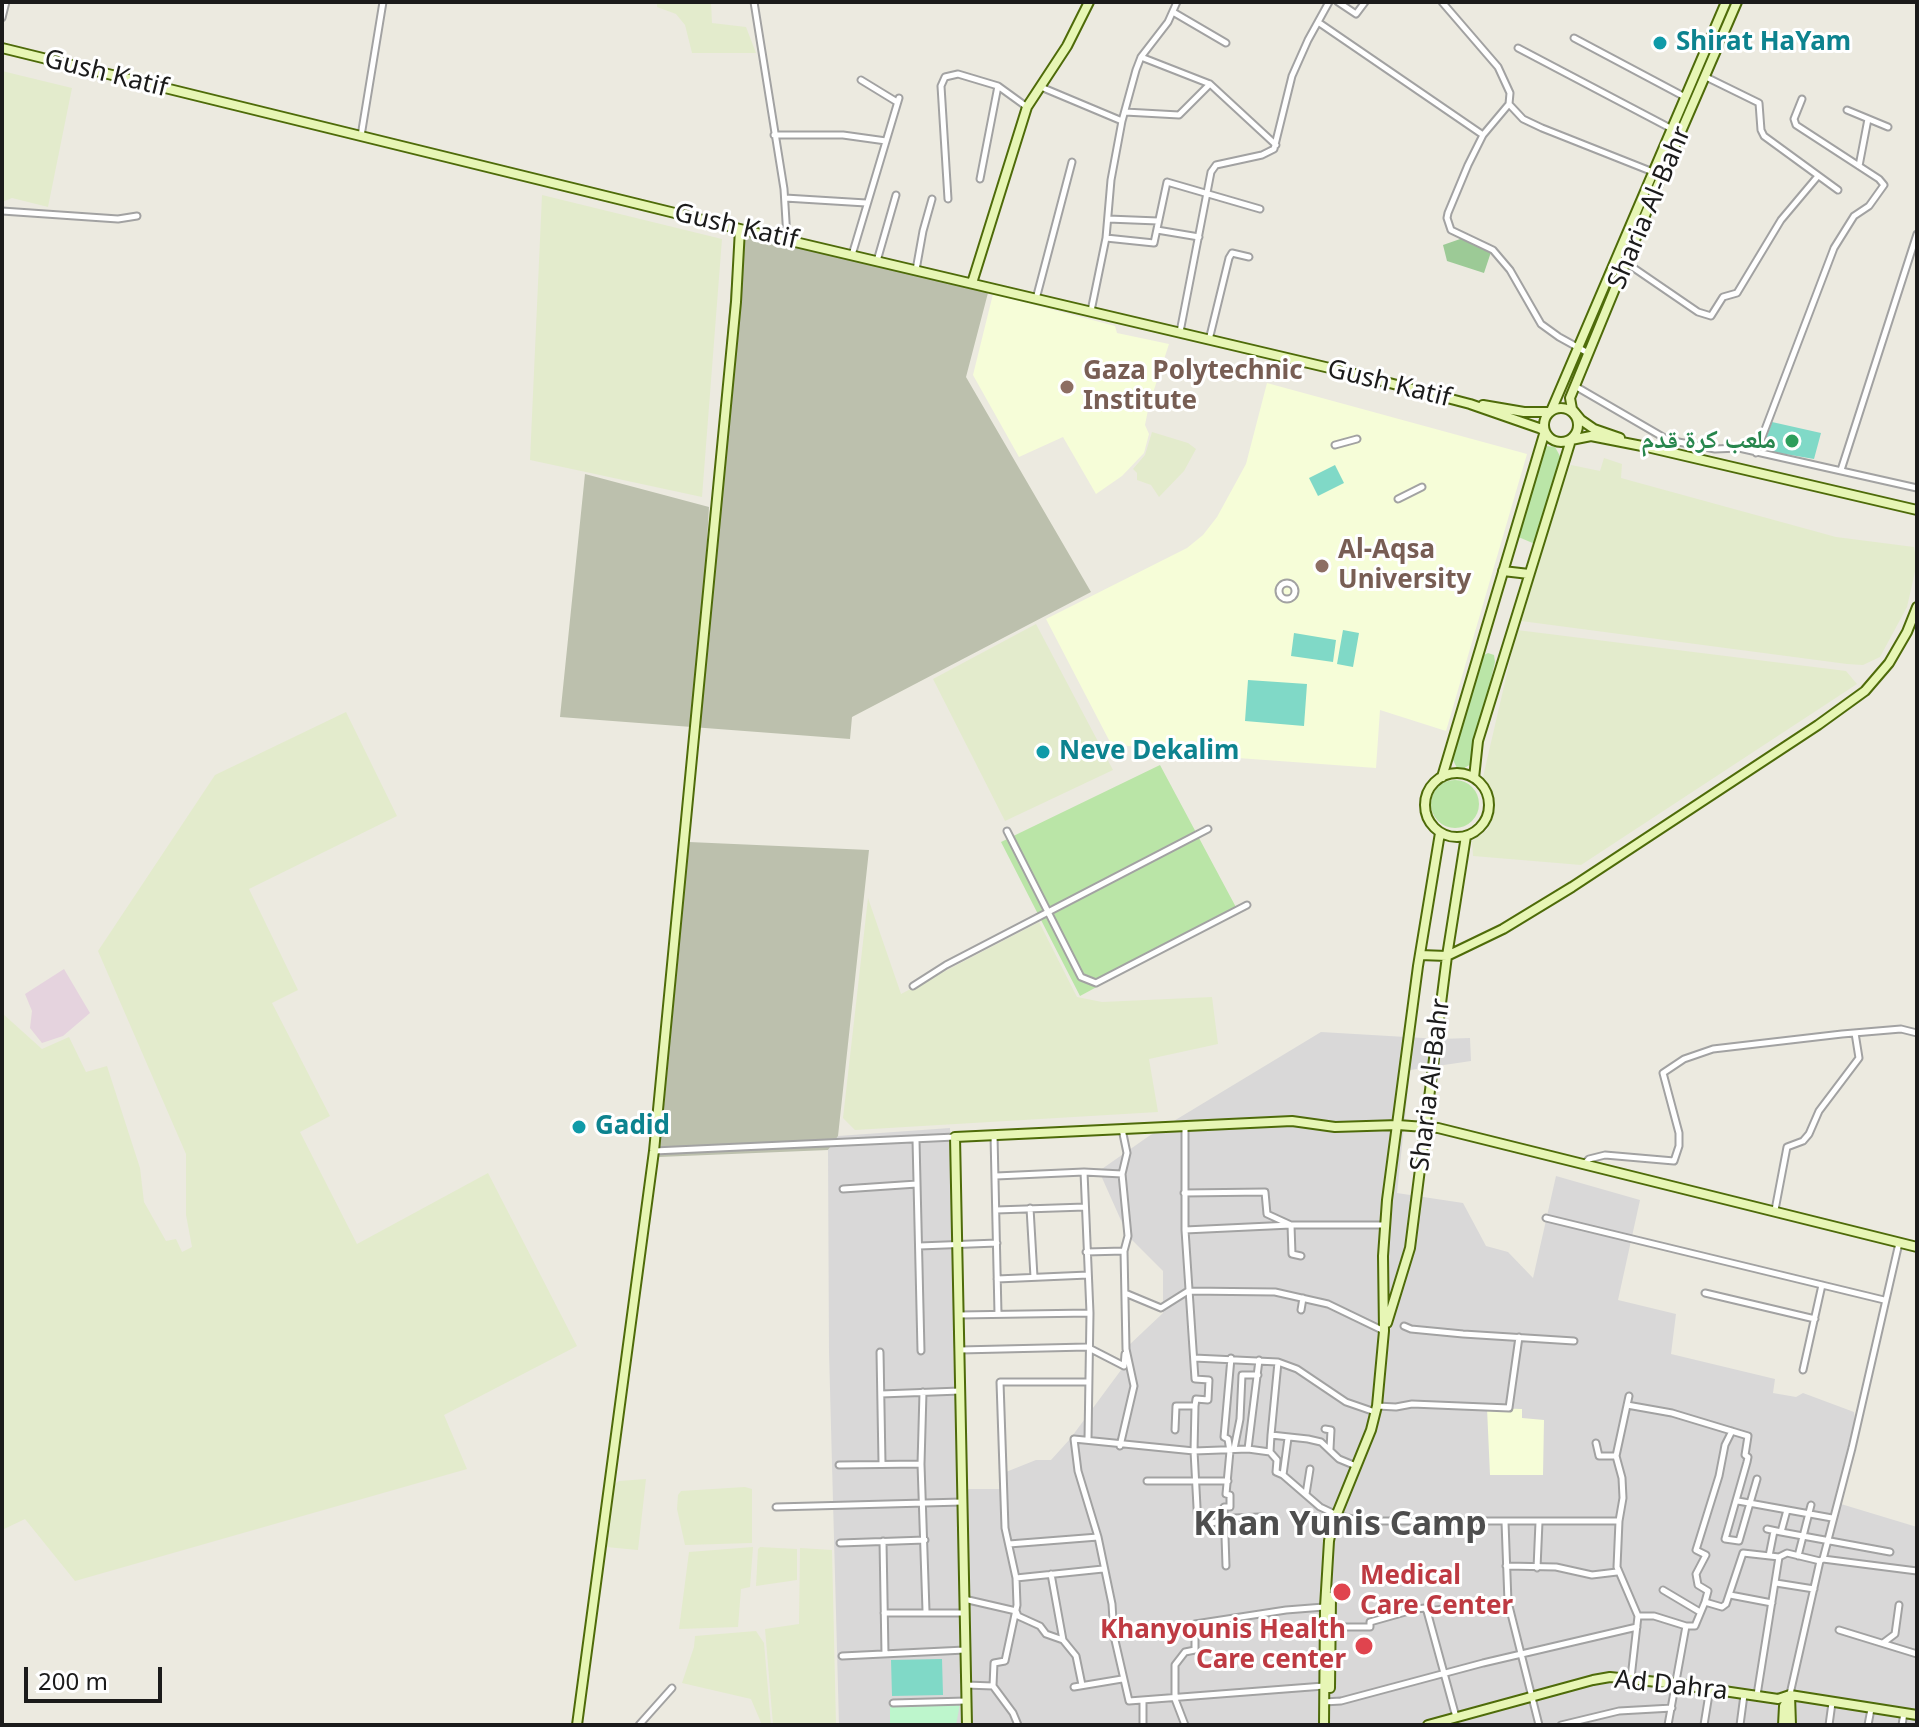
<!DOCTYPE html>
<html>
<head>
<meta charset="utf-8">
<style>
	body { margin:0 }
	#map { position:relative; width:1919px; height:1727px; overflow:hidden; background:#eceae0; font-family:"Noto Sans",sans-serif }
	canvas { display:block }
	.frame { position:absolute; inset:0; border:4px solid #1b1b1b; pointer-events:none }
	.scale { position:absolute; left:24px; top:1667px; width:138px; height:36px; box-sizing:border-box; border:4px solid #1b1b1b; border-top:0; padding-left:10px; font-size:24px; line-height:28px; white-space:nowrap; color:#1b1b1b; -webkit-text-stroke:6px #fff; paint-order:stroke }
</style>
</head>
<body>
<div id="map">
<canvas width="1919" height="1727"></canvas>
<div class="frame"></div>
<div class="scale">200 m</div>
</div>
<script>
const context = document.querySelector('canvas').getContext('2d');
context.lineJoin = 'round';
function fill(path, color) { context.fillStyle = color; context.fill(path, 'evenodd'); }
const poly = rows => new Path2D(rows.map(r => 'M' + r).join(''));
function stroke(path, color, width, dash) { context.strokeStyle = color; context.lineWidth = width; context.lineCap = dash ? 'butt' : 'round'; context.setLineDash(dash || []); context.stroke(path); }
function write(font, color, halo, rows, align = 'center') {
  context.font = font + ' "Noto Sans","Noto Naskh Arabic",sans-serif'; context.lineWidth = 6; context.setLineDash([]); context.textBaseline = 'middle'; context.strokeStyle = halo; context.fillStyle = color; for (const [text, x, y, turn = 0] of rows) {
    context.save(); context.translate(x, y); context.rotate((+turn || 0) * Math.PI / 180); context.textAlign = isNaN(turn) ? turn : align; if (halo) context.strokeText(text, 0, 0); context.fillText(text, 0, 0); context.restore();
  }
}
fill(poly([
	[1321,1032,1440,1039,1470,1038,1471,1061,1410,1070,1397,1193,1463,1203,1486,1246,1508,1252,1533,1278,1556,1176,1640,1200,1618,1300,1676,1314,1671,1354,1775,1379,1773,1393,1796,1397,1803,1393,1854,1412,1857,1440,1841,1504,1917,1527,1917,1725,839,1725,829,1352,828,1150,838,1136,950,1128,955,1335,953,1349,959,1482,962,1489,1004,1489,1006,1472,1036,1460,1051,1460,1070,1439,1124,1366,1127,1347,1163,1313,1163,1271,1128,1236,1099,1171,1149,1136]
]), '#d9d8d8');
fill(poly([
	[64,969,90,1013,63,1036,42,1043,30,1028,32,1011,25,994]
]), '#e5d3de');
fill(poly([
	[993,294,1115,326,1117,333,1169,344,1149,405,1145,425,1149,434,1144,453,1122,476,1096,494,1063,437,1019,457,973,375],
	[1267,383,1527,454,1446,731,1380,710,1376,768,1224,757,1111,744,1046,619,1187,548,1203,535,1217,517,1246,464],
	[1487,1408,1522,1409,1522,1418,1544,1420,1543,1475,1490,1475]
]), '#f6fdd8');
fill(poly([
	[753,234,989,289,966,377,1091,592,852,717,850,739,560,717,585,474,709,507,700,663,735,238],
	[689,842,869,850,838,1136,828,1150,659,1157]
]), '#bcc0ad');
fill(poly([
	[657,2,711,2,712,23,746,27,756,53,692,53,685,25,676,14,657,7],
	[2,71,72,88,48,207,12,198,2,202],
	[542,195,722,239,702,497,530,460],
	[1152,432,1188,443,1196,449,1184,471,1159,497,1151,485,1137,480,1137,473,1133,469,1145,455],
	[1604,458,1622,464,1621,478,1836,537,1914,547,1917,563,1907,607,1880,657,1863,665,1847,664,1521,621,1564,481,1571,465,1600,471],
	[1036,624,1113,770,1005,821,933,679],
	[1517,630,1846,671,1857,684,1581,865,1473,856,1472,841,1488,829,1494,812,1491,795,1483,777],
	[346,712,397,816,249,889,298,990,272,1003,330,1116,300,1132,357,1244,488,1173,577,1346,444,1415,467,1469,75,1581,25,1519,2,1530,2,1013,42,1049,69,1037,86,1072,107,1066,140,1168,144,1202,166,1241,176,1239,182,1252,192,1247,186,1215,186,1154,98,951,215,775],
	[868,898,901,994,1039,922,1077,997,1102,1002,1212,997,1218,1044,1149,1059,1158,1112,855,1130,843,1118],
	[646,1479,638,1550,606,1547,615,1484,619,1481],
	[745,1487,752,1489,752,1543,685,1545,677,1509,678,1495,681,1491],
	[753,1547,750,1587,741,1589,738,1627,679,1629,689,1552],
	[760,1547,797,1549,797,1580,756,1586,758,1549],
	[800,1548,832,1550,836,1725,773,1725,765,1629,799,1624],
	[756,1631,764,1643,771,1725,762,1725,751,1699,682,1683,694,1647,695,1636]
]), '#e3ebcc');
fill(poly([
	[1546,446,1555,447,1560,456,1535,544,1516,536],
	[1488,653,1494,655,1495,662,1471,764,1463,769,1457,768,1451,756,1480,657],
	[1160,765,1238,911,1080,996,1001,842],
	'1431 804a24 24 0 1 1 48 0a24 24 0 1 1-48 0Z'
]), '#bae5a7');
fill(poly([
	[1463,238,1491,252,1484,273,1447,261,1443,245]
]), '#9cca96');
fill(poly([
	[960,1704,956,1725,890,1725,890,1706]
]), '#bdf6cc');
fill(poly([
	[1772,422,1821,433,1814,459,1762,450],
	[1335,465,1344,483,1318,496,1309,478],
	[1343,630,1359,633,1353,667,1337,664],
	[1294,633,1336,640,1333,662,1291,656],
	[1248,680,1307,684,1304,726,1245,721],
	[942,1659,943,1695,892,1696,891,1660]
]), '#80d9c7');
const street = poly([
	[754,2,784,189,787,238],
	[1338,2,1356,14,1365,2],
	[1442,2,1498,67,1510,93,1509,104,1483,135,1468,165,1448,213,1447,218,1451,230,1493,250,1510,270,1541,324,1559,337,1588,353],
	[1173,12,1226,43],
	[2,18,6,2],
	[1318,22,1483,135],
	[1574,38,1685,97],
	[1518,48,1672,129],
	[1141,57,1210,84,1276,145],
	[1706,77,1759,103,1761,130,1764,136,1838,190],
	[861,80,897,102],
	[1041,87,1122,121],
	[1509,104,1523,119,1542,128,1653,172],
	[1847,110,1888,127],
	[1125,112,1179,115,1210,84],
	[774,135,843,135,886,141],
	[361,136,383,2],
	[1859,166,1868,119],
	[980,179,998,86],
	[785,198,866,203],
	[948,199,941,86,945,77,958,74,998,86,1027,107],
	[2,211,118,219,137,216],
	[1108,219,1158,221],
	[1157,230,1199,237],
	[1106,238,1154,243,1167,182,1260,209],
	[852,255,899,98],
	[877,261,896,195],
	[1625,262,1698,312,1711,316,1723,297,1737,293,1781,220,1818,176],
	[916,270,923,231,932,199],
	[1036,299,1072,162],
	[1091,311,1106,238,1111,180,1122,121,1136,70,1141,57,1168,22,1177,2],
	[1180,332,1211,172,1216,165,1262,155,1274,149,1292,76,1308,40,1329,2],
	[1209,340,1229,258,1232,253,1249,257],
	[1575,386,1668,440,1715,449,1739,448,1917,488],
	[1335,445,1357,439],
	[1756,453,1834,248,1854,216,1869,206,1884,185,1879,179,1796,125,1794,119,1802,99],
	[1841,470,1917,234],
	[1398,499,1422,487],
	'1279 591a8 8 0 1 1 16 0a8 8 0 1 1-16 0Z',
	[1007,831,1081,977,1096,983,1247,905],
	[913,986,946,965,1208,829],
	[1185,1126,1185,1230,1195,1379,1209,1380,1208,1400,1196,1399,1195,1406,1194,1451,1198,1526,1234,1518,1260,1517],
	[994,1135,998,1314],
	[916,1140,921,1351],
	[654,1151,955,1137],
	[1584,1164,1589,1159,1605,1155,1674,1161,1679,1146,1679,1133,1663,1073,1684,1059,1713,1049,1842,1034,1901,1029,1917,1033],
	[1084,1172,1090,1313,1088,1439],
	[996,1176,1084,1172,1122,1174],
	[843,1189,917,1184],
	[1184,1193,1265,1192,1267,1214,1291,1225,1292,1254,1301,1256],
	[1030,1208,1034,1277],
	[996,1210,1085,1207],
	[1775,1210,1787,1147,1803,1141,1809,1134,1819,1111,1859,1058,1855,1033],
	[1546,1218,1884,1300],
	[1185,1230,1291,1225,1385,1225],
	[919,1246,997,1243],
	[1086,1252,1124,1251],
	[997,1279,1088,1275],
	[1125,1293,1161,1308,1188,1291,1275,1292,1328,1304,1384,1331],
	[1705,1293,1815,1319],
	[1301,1310,1303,1298],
	[959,1315,1090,1313],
	[1404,1326,1411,1329,1463,1334,1574,1341],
	[960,1350,1087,1347,1124,1366,1125,1354],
	[880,1352,882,1463],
	[1194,1358,1278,1362,1297,1369,1346,1402,1375,1412],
	[1803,1370,1822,1285],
	[923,1392,921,1464,926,1611],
	[881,1394,960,1391],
	[1627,1405,1672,1413,1748,1436,1745,1455,1748,1457,1747,1462,1725,1539,1739,1541,1757,1479],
	[1377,1406,1396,1407,1412,1404,1509,1408,1519,1337],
	[1325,1429,1331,1430,1330,1449],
	[1175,1430,1176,1406,1195,1406],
	[1271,1435,1278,1362],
	[1596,1443,1599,1456,1616,1456,1622,1478,1623,1498,1619,1521,1617,1567,1638,1616,1631,1678],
	[1120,1446,1134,1386,1126,1349,1124,1251,1128,1236,1122,1174,1127,1153,1122,1129],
	[1234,1449,1240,1419,1242,1375,1258,1375],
	[1248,1449,1259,1360],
	[1270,1452,1271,1435,1308,1439,1321,1442,1339,1459,1356,1466],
	[1616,1456,1629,1396],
	[839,1465,921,1464],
	[1283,1475,1288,1438],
	[1147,1481,1228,1481],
	[1306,1494,1310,1469],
	[1738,1501,1832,1518],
	[776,1507,962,1502],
	[1505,1522,1508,1602,1539,1725],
	[1767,1529,1781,1532,1787,1510],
	[1781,1532,1890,1552],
	[883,1541,885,1654],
	[840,1543,925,1540],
	[1009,1544,1098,1537],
	[1769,1556,1774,1531],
	[1798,1556,1811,1505],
	[1823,1559,1917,1571],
	[1226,1566,1224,1507,1230,1507,1230,1495,1226,1494,1230,1451,1228,1439,1224,1437,1231,1358],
	[1506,1566,1556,1567,1592,1575,1617,1572],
	[1537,1568,1539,1522],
	[1051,1574,1063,1640],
	[1016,1578,1103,1569],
	[1776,1583,1814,1589],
	[1663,1590,1700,1612],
	[1730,1595,1772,1603],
	[964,1599,1016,1611,1018,1616,1040,1626,1046,1634,1063,1640,1076,1656,1082,1685],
	[1705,1602,1708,1591,1698,1585,1696,1574,1706,1555,1696,1550,1719,1476,1725,1445,1732,1431],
	[1427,1611,1456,1717],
	[884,1613,965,1613],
	[1638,1616,1654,1616,1686,1626],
	[1330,1627,1370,1627,1370,1622,1416,1609,1425,1608,1427,1611,1508,1602],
	[1839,1630,1917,1654],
	[1883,1643,1895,1634,1899,1605],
	[842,1656,965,1650],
	[966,1685,993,1686],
	[1324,1686,1129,1701,1114,1636,1112,1604,1098,1537,1078,1471,1074,1439,1194,1451,1248,1449,1270,1452,1277,1460,1276,1472,1283,1475,1320,1507,1337,1515,1361,1521,1619,1521],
	[1074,1687,1122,1679],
	[1790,1694,1820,1561,1823,1559,1852,1448,1899,1243],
	[1757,1695,1779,1557],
	[1143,1700,1143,1725],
	[1324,1702,1341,1701,1483,1663,1637,1627],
	[893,1703,966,1701],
	[639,1725,672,1688],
	[1018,1725,1013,1713,993,1686,994,1663,1005,1661,1017,1605,1016,1578,1005,1528,1000,1382,1087,1382],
	[1185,1725,1175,1699,1175,1665,1185,1652,1195,1650,1195,1624,1286,1610,1324,1607],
	[1561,1725,1619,1711,1672,1708],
	[1668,1725,1686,1626,1695,1626,1705,1602,1722,1607,1726,1604,1743,1553,1779,1557,1787,1553,1820,1561],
	[1704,1725,1710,1688],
	[1740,1725,1744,1695],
	[1829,1725,1832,1703],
	[1868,1725,1871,1709],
	[1902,1725,1904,1713]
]);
const secondary = poly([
	[2,48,740,229,1355,374,1470,404,1539,428,1545,431,1442,777],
	[972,283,1027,107,1067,46,1089,2],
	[1483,405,1524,412,1550,412],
	'1544 425a17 17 0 1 1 34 0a17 17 0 1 1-34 0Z',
	[1551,411,1726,2],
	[1620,438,1594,429,1581,420,1572,409,1570,398,1651,201,1737,2],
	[1503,571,1529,574],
	'1425 805a32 32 0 1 1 64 0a32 32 0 1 1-64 0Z',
	[1474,778,1478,741,1571,440,1591,436,1647,447,1917,510],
	[1420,955,1447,956,1503,929,1572,887,1818,725,1865,691,1889,663,1907,632,1917,607],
	[1387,1323,1410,1248,1447,956,1466,836],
	[1330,1688,1331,1597],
	[1790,1695,1791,1725],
	[577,1725,654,1151,736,302,740,229],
	[967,1725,955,1137,1292,1121,1335,1127,1398,1125,1438,1128,1917,1247],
	[1324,1725,1325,1607,1329,1541,1332,1526,1371,1430,1377,1406,1384,1331,1383,1256,1387,1200,1418,966,1440,833],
	[1428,1725,1593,1680,1610,1677,1676,1684,1778,1699,1790,1695,1917,1715],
	[1783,1725,1784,1706,1790,1696]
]);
stroke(street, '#a2a2a2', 9);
stroke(secondary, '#4e6b09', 12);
stroke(street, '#fff', 5);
stroke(secondary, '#e7f6b5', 8);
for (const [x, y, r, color] of [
	[1660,43,8,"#0f9aa8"],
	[1067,387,8,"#8d6e63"],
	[1792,441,8,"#2e9e5b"],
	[1322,566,8,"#8d6e63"],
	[1043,752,8,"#0f9aa8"],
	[579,1127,8,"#0f9aa8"],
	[1342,1592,10,"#e0444e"],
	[1364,1646,10,"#e0444e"]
]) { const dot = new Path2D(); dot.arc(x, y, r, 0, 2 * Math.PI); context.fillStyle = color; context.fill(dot); stroke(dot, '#fff', 3); }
write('bold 26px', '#0d838f', '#fff', [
	["Shirat HaYam",1676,43],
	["Neve Dekalim",1059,752],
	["Gadid",595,1127]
], 'left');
write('26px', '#1b1b1b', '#fff', [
	["Gush Katif",106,74,14],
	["Sharia Al-Bahr",1650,208,-67],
	["Gush Katif",736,227,13],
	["Gush Katif",1389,384,14],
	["Sharia Al-Bahr",1431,1085,-83],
	["Ad Dahra",1671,1686,6]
]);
write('bold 26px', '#785e54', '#fff', [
	["Gaza Polytechnic",1083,372],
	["Institute",1083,402],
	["Al-Aqsa",1338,551],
	["University",1338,581]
], 'left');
write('bold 26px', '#27864d', '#fff', [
	["ملعب كرة قدم",1776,441]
], 'right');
write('bold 26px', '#be3a42', '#fff', [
	["Medical",1360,1577],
	["Care Center",1360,1607],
	["Khanyounis Health",1346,1631,"right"],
	["Care center",1346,1661,"right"]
], 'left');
write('bold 34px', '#4e4e4e', '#fff', [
	["Khan Yunis Camp",1340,1525]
]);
</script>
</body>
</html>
